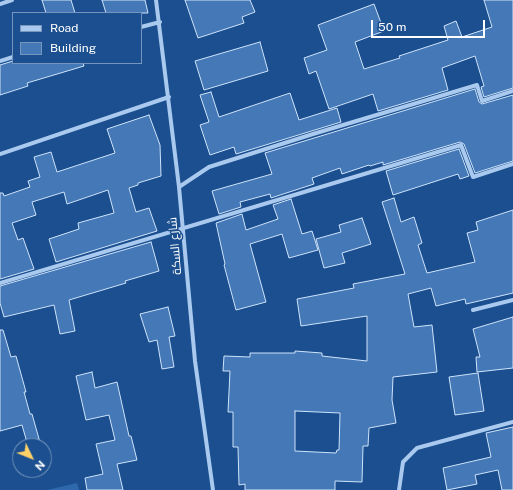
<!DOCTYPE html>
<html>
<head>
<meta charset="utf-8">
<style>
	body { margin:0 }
	#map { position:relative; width:513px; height:490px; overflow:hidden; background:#1b4f8f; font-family:"Public Sans",sans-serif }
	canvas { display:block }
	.legend { position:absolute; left:12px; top:12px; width:130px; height:52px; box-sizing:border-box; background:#1b4f8f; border:1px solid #7695bc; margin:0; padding:5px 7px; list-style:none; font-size:12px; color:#fff }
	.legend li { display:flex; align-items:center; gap:8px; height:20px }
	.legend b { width:20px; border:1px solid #7695bc }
	.north { position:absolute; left:12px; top:438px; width:40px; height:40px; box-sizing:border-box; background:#1b4f8f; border:1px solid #7695bc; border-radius:50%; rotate:133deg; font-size:11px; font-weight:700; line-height:16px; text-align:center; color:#fff }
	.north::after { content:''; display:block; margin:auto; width:14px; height:18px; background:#ffd166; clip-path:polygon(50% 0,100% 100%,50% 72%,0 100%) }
	.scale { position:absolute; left:371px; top:20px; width:114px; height:18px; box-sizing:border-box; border:2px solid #fff; border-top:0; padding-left:5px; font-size:12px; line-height:14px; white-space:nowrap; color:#fff; -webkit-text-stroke:3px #1b4f8f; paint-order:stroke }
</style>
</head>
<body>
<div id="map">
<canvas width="513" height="490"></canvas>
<ul class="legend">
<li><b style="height:5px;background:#a9c9ee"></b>Road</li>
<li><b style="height:11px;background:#4478b7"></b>Building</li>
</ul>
<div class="north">N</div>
<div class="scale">50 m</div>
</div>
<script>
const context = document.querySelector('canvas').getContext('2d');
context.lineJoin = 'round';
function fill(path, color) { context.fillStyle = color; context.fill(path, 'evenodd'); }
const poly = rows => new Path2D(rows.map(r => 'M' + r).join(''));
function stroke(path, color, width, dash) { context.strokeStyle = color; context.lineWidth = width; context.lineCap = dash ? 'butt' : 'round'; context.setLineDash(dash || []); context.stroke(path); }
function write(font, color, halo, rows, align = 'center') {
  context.font = font + ' "Public Sans",Cairo,sans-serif'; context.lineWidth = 3; context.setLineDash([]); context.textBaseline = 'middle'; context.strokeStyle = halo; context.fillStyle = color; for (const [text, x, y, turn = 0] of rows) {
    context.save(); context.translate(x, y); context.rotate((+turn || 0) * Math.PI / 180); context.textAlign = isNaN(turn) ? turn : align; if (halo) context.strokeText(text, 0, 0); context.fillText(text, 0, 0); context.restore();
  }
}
fill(poly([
	[77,483,79,490,47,490]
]), '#2e69ad');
const building = poly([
	[42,0,71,0,75,13,46,13,42,0],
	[102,0,145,0,148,13,106,13,102,0],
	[185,0,250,0,255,12,242,17,244,23,198,38,185,0],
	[484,0,513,0,513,88,484,97,481,87,484,86,475,56,442,68,448,90,378,111,373,94,329,109,316,71,309,74,304,58,327,50,318,25,374,4,384,31,355,42,364,69,400,58,399,56,448,40,444,26,456,21,462,37,492,27,484,0],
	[260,42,268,71,204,90,195,61,260,42],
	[13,61,13,63,83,63,84,66,27,83,28,86,0,95,0,65,13,61],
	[475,89,479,102,482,104,513,95,513,161,475,173,464,144,460,142,383,165,383,162,370,166,369,165,342,174,340,168,312,178,314,184,271,198,270,194,240,202,241,207,219,214,212,191,272,174,265,153,475,89],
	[211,92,219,117,290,93,299,120,337,108,341,122,236,154,234,147,210,155,200,125,209,122,200,95,211,92],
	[149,115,160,145,161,176,138,183,138,185,129,188,136,212,149,208,157,231,56,262,49,239,79,229,78,223,114,213,108,190,67,204,64,192,32,202,36,215,12,223,18,240,23,238,34,269,0,279,0,193,3,193,4,196,30,187,28,181,40,177,34,157,51,152,57,172,115,153,107,129,149,115],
	[459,149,469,176,460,179,458,174,393,195,386,171,459,149],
	[394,198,401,222,414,217,422,243,418,245,427,273,475,262,467,233,478,230,476,222,513,210,513,293,466,304,465,299,436,306,431,288,408,294,414,327,432,325,437,372,393,377,392,400,396,423,369,428,368,446,363,446,362,482,335,481,335,490,245,490,245,484,239,485,238,447,233,447,233,412,228,412,230,371,223,371,224,356,250,357,250,353,295,353,295,351,322,353,322,356,367,361,367,316,301,326,297,299,354,288,353,284,405,274,382,202,394,198],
	[295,411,340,413,339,450,337,450,336,453,295,451,295,411],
	[291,199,302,234,312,231,318,250,289,258,282,234,250,244,266,302,236,310,224,265,225,264,216,223,242,214,246,230,278,219,273,205,291,199],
	[362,218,371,244,342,253,345,263,324,268,316,239,341,232,339,225,362,218],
	[151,242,159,271,125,281,126,283,69,300,75,331,60,334,54,305,4,317,0,303,0,286,151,242],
	[168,307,175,336,169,337,174,367,162,369,157,340,149,342,140,314,168,307],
	[513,317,513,368,477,372,476,357,480,357,473,329,513,317],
	[0,330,3,330,11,357,16,356,26,392,24,392,30,414,32,414,41,446,28,446,22,425,0,431,0,330],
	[92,372,95,388,117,382,129,436,131,436,137,460,117,464,123,490,87,490,85,478,103,474,96,444,115,440,109,415,86,420,76,376,92,372],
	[478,373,484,411,455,415,449,377,478,373],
	[513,427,513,490,502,490,498,470,475,475,477,484,447,490,443,468,491,457,486,433,513,427]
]);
fill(building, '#4478b7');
stroke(building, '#cfe3fa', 1);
stroke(poly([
	[156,0,179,187,195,361,213,490],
	[0,4,12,0],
	[141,27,160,22],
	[0,61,13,57],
	[0,154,169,97],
	[179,187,209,167,313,134,477,85,482,101,513,91],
	[0,283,461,145,473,177,513,164],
	[473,310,513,300],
	[399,490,403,462,417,448,513,422]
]), '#a9c9ee', 4);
write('12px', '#fff', '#1b4f8f', [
	["شارع السكة",175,246,-95]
]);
</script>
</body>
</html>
